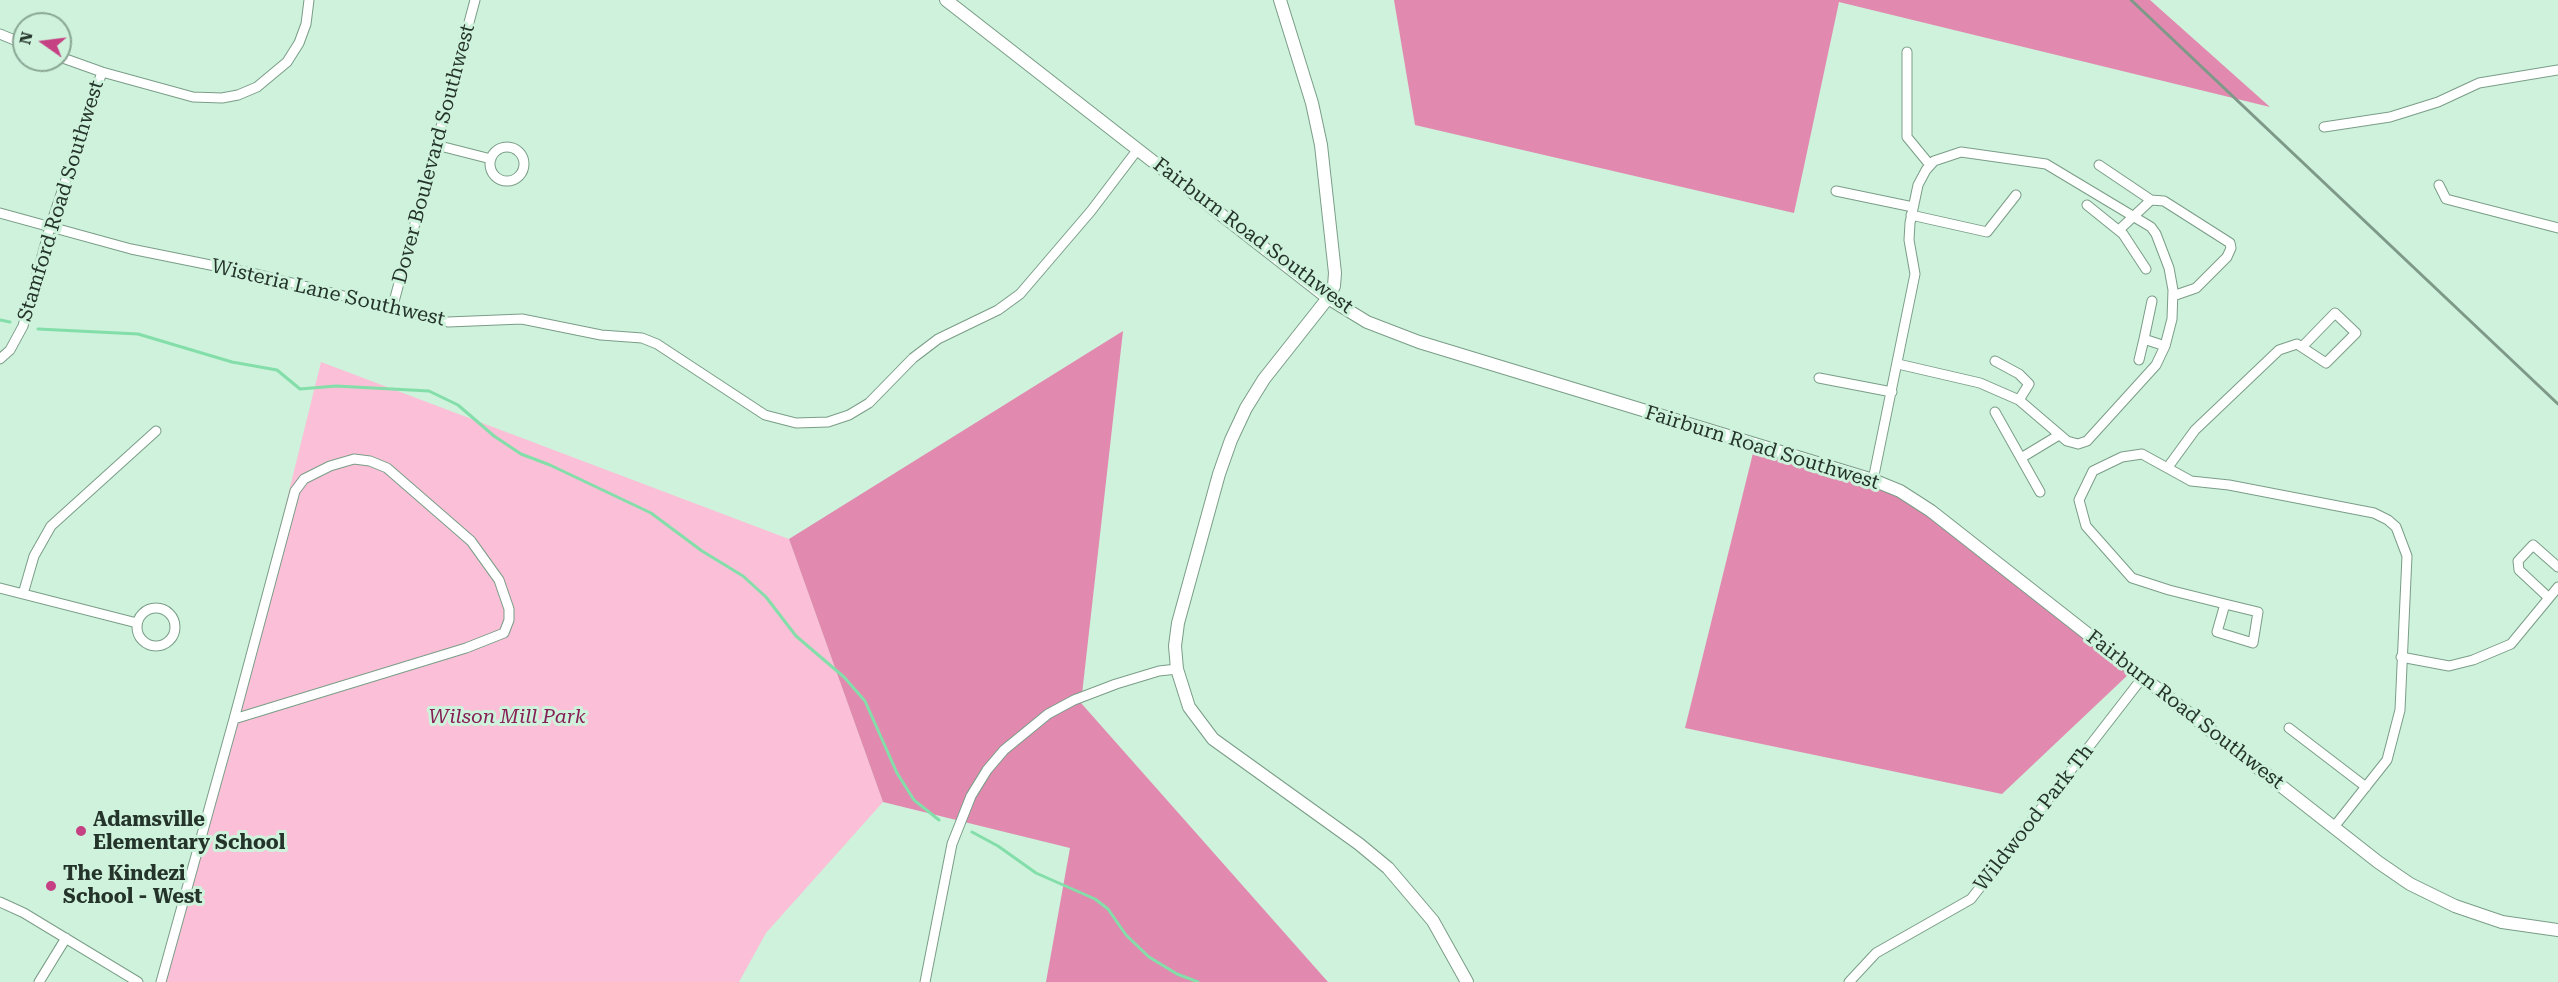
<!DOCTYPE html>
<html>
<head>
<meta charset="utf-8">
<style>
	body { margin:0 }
	#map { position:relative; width:2558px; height:982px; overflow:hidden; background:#cef2db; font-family:"Roboto Serif",serif }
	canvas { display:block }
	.north { position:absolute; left:12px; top:12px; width:60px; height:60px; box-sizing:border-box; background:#cef2db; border:2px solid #8aa695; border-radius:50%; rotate:284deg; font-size:16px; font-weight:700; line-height:24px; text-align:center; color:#25342b }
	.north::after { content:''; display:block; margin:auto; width:21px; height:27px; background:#c64184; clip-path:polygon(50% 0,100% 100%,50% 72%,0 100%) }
</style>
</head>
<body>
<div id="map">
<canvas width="2558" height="982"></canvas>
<div class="north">N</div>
</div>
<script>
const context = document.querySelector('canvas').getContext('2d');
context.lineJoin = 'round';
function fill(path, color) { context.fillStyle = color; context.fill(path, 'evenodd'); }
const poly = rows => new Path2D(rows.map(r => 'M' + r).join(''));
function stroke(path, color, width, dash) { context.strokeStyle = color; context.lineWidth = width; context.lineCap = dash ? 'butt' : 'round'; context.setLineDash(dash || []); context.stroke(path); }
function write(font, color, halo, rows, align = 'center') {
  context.font = font + ' "Roboto Serif",serif'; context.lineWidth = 6; context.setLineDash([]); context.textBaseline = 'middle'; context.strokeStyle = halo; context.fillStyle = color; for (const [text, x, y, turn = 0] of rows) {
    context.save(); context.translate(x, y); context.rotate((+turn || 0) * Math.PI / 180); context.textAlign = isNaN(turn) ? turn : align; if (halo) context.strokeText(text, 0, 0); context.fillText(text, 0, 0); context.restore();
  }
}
fill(poly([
	[321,362,789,539,883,802,766,933,739,982,157,982,239,693]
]), '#fbc0d7');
fill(poly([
	[1394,0,2150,0,2270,107,1839,2,1794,213,1415,125],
	[1123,331,1081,703,1328,982,1046,982,1070,848,883,802,789,539],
	[1754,449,1909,494,2131,672,2002,794,1685,728]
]), '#e189af');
stroke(poly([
	[0,320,10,322],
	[38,329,138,334,232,362,277,370,300,389,336,386,429,391,458,405,494,436,521,454,550,465,651,513,702,551,743,576,766,597,796,636,844,677,865,701,897,773,914,800,939,820],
	[972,832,998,846,1036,873,1095,899,1108,909,1126,935,1149,957,1177,974,1198,982]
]), '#83dea9', 3);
const minor = poly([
	[0,34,24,44],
	[1907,52,1907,137,1930,165],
	[60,57,102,72,193,97,222,98,238,95,257,87,287,62,299,43,306,24,309,0],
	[2324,127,2390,117,2438,102,2479,83,2558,70],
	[436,145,491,159],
	'490 164a17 17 0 1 1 34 0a17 17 0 1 1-34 0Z',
	[2099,165,2151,200,2164,201,2230,243,2231,248,2227,257,2196,288,2173,296],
	[2439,185,2446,199,2558,228],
	[1836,191,1913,207],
	[2087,205,2123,234,2146,269],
	[0,213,131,249,260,275,448,322,522,319,601,335,642,338,657,344,765,415,796,423,828,422,849,415,869,403,913,358,938,339,998,310,1020,294,1091,211,1138,149],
	[1911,215,1987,232,2016,195],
	[2119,230,2151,200],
	[2152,301,2144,339,2165,346],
	[392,309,475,0],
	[0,359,10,350,23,326,50,227,102,72],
	[2139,360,2144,339],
	[1995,361,2019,374,2029,384,2019,400],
	[1819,378,1892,392],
	[1995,412,2040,492],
	[2021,458,2059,435],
	[354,459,370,461,387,468,471,541,499,580,509,609,509,620,504,633,466,648,234,719,295,491,304,479,330,466,354,459],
	[2168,467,2195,430,2279,350,2297,344,2326,363,2356,333,2335,313,2302,347],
	[1873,480,1915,274,1909,240,1910,223,1918,185,1926,170,1934,161,1961,152,2046,164,2151,227,2156,234,2169,268,2173,290,2172,319,2165,346,2156,365,2087,441,2078,444,2067,441,2019,400,1980,383,1898,364],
	[0,588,137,623],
	[23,594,34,556,51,526,156,431],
	[2549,598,2519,570,2518,561,2533,545,2558,567],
	[2225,604,2217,632,2253,643,2258,612,2225,604,2169,590,2132,578,2086,526,2079,500,2093,471,2122,457,2142,454,2191,481,2229,485,2374,513,2388,520,2396,527,2407,556,2400,710,2387,760,2334,827],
	'137 627a19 19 0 1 1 38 0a19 19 0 1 1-38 0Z',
	[2401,657,2449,666,2473,660,2511,644,2558,587],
	[2289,728,2366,787],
	[0,902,24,913,138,982],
	[39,982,66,938],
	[161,982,234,719],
	[925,982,952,844,971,796,987,770,1004,750,1048,714,1074,700,1116,684,1159,671,1177,669],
	[1849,982,1876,953,1971,899,2143,677]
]);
const tertiary = poly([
	[946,0,1328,298,1367,322,1419,342,1873,480,1900,491,1931,511,2378,862,2410,884,2455,906,2502,922,2558,930],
	[1280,0,1312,103,1321,145,1335,273,1334,286,1328,298,1264,379,1246,408,1231,440,1219,474,1178,623,1175,646,1177,669,1189,707,1213,739,1359,844,1388,868,1433,921,1467,982]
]);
stroke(minor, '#7a9d87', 11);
stroke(tertiary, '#7a9d87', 14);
stroke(minor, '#fff', 9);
stroke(tertiary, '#fff', 12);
stroke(poly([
	[2131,0,2558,404]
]), '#7f9989', 3);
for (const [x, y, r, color] of [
	[81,831,6,"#c64184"],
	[51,886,6,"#c64184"]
]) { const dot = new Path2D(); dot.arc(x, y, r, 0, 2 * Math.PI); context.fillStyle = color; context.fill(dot); stroke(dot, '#cef2db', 2); }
write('20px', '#25342b', '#cef2db', [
	["Dover Boulevard Southwest",434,154,-75],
	["Stamford Road Southwest",61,201,-73],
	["Fairburn Road Southwest",1253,236,37],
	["Wisteria Lane Southwest",328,293,13],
	["Fairburn Road Southwest",1762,448,17],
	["Fairburn Road Southwest",2185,710,38],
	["Wildwood Park Th",2034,818,-52]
]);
write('italic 20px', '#861f55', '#cef2db', [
	["Wilson Mill Park",507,717]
]);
write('bold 20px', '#25342b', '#cef2db', [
	["Adamsville",93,820],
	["Elementary School",93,843],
	["The Kindezi",63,874],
	["School - West",63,897]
], 'left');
</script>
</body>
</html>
